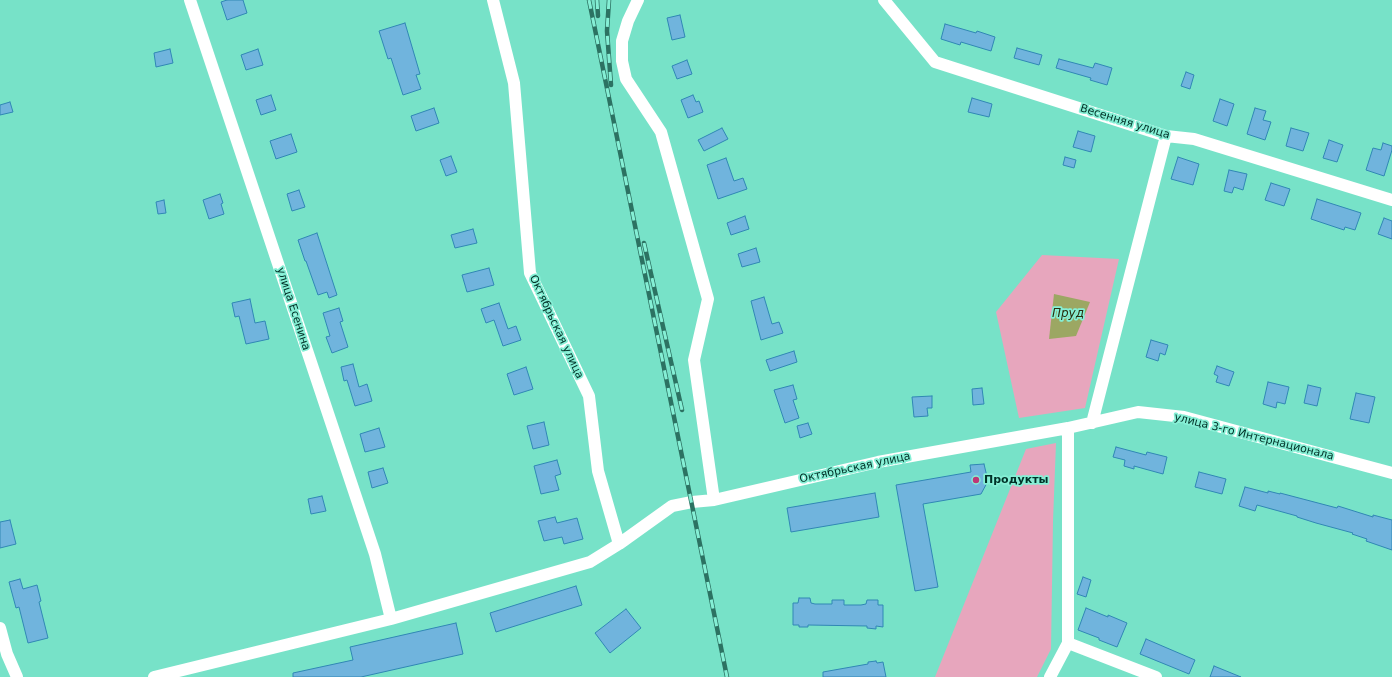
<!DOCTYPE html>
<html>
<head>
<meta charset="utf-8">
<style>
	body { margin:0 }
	canvas { display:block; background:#77e2c8 }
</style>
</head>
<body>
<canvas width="1392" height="677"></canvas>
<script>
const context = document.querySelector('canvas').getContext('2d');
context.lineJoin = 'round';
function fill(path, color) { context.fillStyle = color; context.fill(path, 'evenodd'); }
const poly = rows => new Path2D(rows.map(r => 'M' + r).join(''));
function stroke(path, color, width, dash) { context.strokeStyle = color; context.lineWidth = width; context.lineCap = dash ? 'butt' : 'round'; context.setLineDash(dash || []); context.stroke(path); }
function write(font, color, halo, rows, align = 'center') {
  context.font = font + ' "DejaVu Sans",sans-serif'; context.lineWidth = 3.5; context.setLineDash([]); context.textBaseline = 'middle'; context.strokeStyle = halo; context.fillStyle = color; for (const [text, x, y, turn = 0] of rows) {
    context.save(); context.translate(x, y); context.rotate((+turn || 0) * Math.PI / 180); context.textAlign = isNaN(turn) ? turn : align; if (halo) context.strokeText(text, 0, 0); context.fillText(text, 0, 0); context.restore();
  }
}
fill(poly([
	[1042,255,1119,259,1085,408,1019,418,996,312],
	[1056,443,1053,521,1051,649,1037,677,935,677,1026,449]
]), '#e7a6bd');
fill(poly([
	[1054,294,1090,302,1076,336,1049,339]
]), '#9ca763');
const building = poly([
	[227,0,243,0,247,13,227,20,221,2,227,0],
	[680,15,685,37,672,40,667,18,680,15],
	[405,23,420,74,416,75,421,89,403,95,391,58,388,59,379,31,405,23],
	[945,24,976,33,977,31,995,37,991,51,961,42,960,45,941,39,945,24],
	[1017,48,1042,55,1039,65,1014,58,1017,48],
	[170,49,173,63,156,67,154,53,170,49],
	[258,49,263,65,246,70,241,55,258,49],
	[1059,59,1093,68,1095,63,1112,68,1107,85,1090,80,1091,78,1056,68,1059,59],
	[687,60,692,74,677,79,672,66,687,60],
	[1186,72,1194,75,1190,89,1181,86,1186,72],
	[271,95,276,110,261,115,256,100,271,95],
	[693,95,696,102,699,101,703,112,688,118,681,100,693,95],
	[972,98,992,104,989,117,968,112,972,98],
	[1220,99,1234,104,1227,126,1213,121,1220,99],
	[10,102,13,112,0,115,0,105,10,102],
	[434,108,439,123,416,131,411,116,434,108],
	[1255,108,1266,111,1263,120,1271,122,1265,140,1247,134,1255,108],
	[722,128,728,139,704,151,698,140,722,128],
	[1291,128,1309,133,1303,151,1286,146,1291,128],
	[1078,131,1095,136,1091,152,1073,147,1078,131],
	[291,134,297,152,276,159,270,141,291,134],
	[1329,140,1343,145,1337,162,1323,158,1329,140],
	[1383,143,1392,146,1392,150,1384,176,1366,170,1373,148,1381,150,1383,143],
	[451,156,457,172,446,176,440,160,451,156],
	[1065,157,1076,160,1074,168,1063,165,1065,157],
	[1178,157,1199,164,1193,185,1171,179,1178,157],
	[726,158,734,181,743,178,747,189,718,199,707,165,726,158],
	[1229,170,1247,174,1243,190,1234,187,1232,193,1224,191,1229,170],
	[1271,183,1290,189,1284,206,1265,200,1271,183],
	[299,190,305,207,292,211,287,194,299,190],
	[220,194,223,203,221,204,224,214,209,219,203,200,220,194],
	[1317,199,1361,213,1355,230,1345,227,1344,230,1311,219,1317,199],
	[164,200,166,213,158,214,156,202,164,200],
	[745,216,749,229,731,235,727,223,745,216],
	[1384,218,1392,221,1392,239,1378,234,1384,218],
	[473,229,477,243,455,248,451,235,473,229],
	[317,233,337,295,329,298,327,292,318,295,306,261,305,261,298,240,317,233],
	[756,248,760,262,742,267,738,254,756,248],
	[489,268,494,285,467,292,462,275,489,268],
	[764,297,772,324,779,322,783,333,761,340,751,301,764,297],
	[250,299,255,323,265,321,269,339,246,344,239,316,235,317,232,303,250,299],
	[499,303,508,329,516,326,521,340,503,346,494,320,486,323,481,309,499,303],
	[339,308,343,321,340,322,348,347,332,353,326,337,330,336,323,313,339,308],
	[1151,340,1168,345,1165,355,1160,353,1158,361,1146,357,1151,340],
	[794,351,797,362,770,371,766,360,794,351],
	[353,364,359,387,367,384,372,401,355,406,347,380,344,381,341,367,353,364],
	[1217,366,1234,372,1229,386,1216,382,1218,376,1214,374,1217,366],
	[526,367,533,389,514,395,507,374,526,367],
	[1268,382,1289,387,1285,404,1277,402,1276,408,1263,404,1268,382],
	[793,385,797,399,793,400,799,418,785,423,774,390,793,385],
	[1308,385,1321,388,1317,406,1304,403,1308,385],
	[982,388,984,404,973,405,972,389,982,388],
	[1356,393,1375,397,1369,423,1350,419,1356,393],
	[932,396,932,408,927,408,928,416,914,417,912,397,932,396],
	[544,422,549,445,533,449,527,426,544,422],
	[808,423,812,434,800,438,797,426,808,423],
	[379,428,385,447,365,452,360,434,379,428],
	[1116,447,1146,455,1147,452,1167,457,1163,474,1134,466,1134,469,1124,466,1125,460,1113,457,1116,447],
	[557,460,561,474,555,476,559,490,541,494,534,466,557,460],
	[984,464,988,481,981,494,923,504,938,587,915,591,896,485,971,472,970,465,984,464],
	[383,468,388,483,372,488,368,472,383,468],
	[1199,472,1226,479,1222,494,1195,487,1199,472],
	[1245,487,1268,493,1268,491,1280,494,1280,493,1337,508,1338,506,1373,517,1373,515,1392,520,1392,550,1366,541,1367,539,1352,534,1353,533,1316,523,1297,517,1297,516,1257,505,1255,511,1239,506,1245,487],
	[875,493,879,517,791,532,787,508,875,493],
	[322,496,326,511,311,514,308,499,322,496],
	[555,517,557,523,577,518,583,539,564,544,562,537,544,541,538,521,555,517],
	[10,520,16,544,0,548,0,522,10,520],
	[1083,577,1091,580,1086,597,1077,594,1083,577],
	[20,579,23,589,37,585,41,601,39,602,48,638,28,643,19,607,16,608,9,582,20,579],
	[576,586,582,605,496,632,490,613,576,586],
	[799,598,810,598,811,603,815,604,832,604,832,600,844,600,844,605,861,605,866,604,867,600,878,600,878,605,883,605,883,627,876,626,876,629,867,628,867,626,808,625,808,627,799,627,799,625,793,625,793,603,798,603,799,598],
	[1086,608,1108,617,1108,615,1127,623,1117,647,1099,640,1099,638,1078,630,1086,608],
	[626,609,641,628,610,653,595,633,626,609],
	[456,623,463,654,361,677,293,677,293,673,353,660,350,647,456,623],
	[1146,639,1195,660,1189,674,1140,654,1146,639],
	[876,661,877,663,883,662,886,677,823,677,823,672,868,664,868,662,876,661],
	[1214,666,1241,677,1210,677,1214,666]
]);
fill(building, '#70b4dd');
stroke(building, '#3087b4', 1);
stroke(poly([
	[190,0,375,554,391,619],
	[493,0,514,83,530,273,589,396,598,471,619,544],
	[638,0,628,21,622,41,622,61,626,79,661,132,708,299,694,360,714,500],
	[884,0,935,62,1166,136,1194,139,1392,200],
	[1092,423,1166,136],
	[0,628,7,654,17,677],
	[1068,643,1156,677],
	[154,677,391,619,590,562,619,544,672,506,692,502,714,500,878,462,1068,428,1138,412,1184,417,1392,473],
	[1050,677,1068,643,1068,428]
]), '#fff', 12);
const rail = poly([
	[589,0,727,677],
	[597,0,598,16],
	[609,0,607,31,611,85],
	[644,243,682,410]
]);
stroke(rail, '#2c7262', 4.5);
stroke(rail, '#85efd5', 3, [9]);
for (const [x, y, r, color] of [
	[976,480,4,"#be3777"]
]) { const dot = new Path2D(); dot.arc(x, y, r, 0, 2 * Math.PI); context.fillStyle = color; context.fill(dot); stroke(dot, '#85efd5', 1.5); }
write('11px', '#003127', '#85efd5', [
	["Весенняя улица",1125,122,17],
	["улица Есенина",293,309,72],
	["Октябрьская улица",556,327,65],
	["улица 3-го Интернационала",1254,437,14],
	["Октябрьская улица",855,468,-12]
]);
write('bold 11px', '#003127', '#85efd5', [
	["Продукты",984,480]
], 'left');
write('italic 12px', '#2a2f10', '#85efd5', [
	["Пруд",1068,314]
]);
</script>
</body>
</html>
